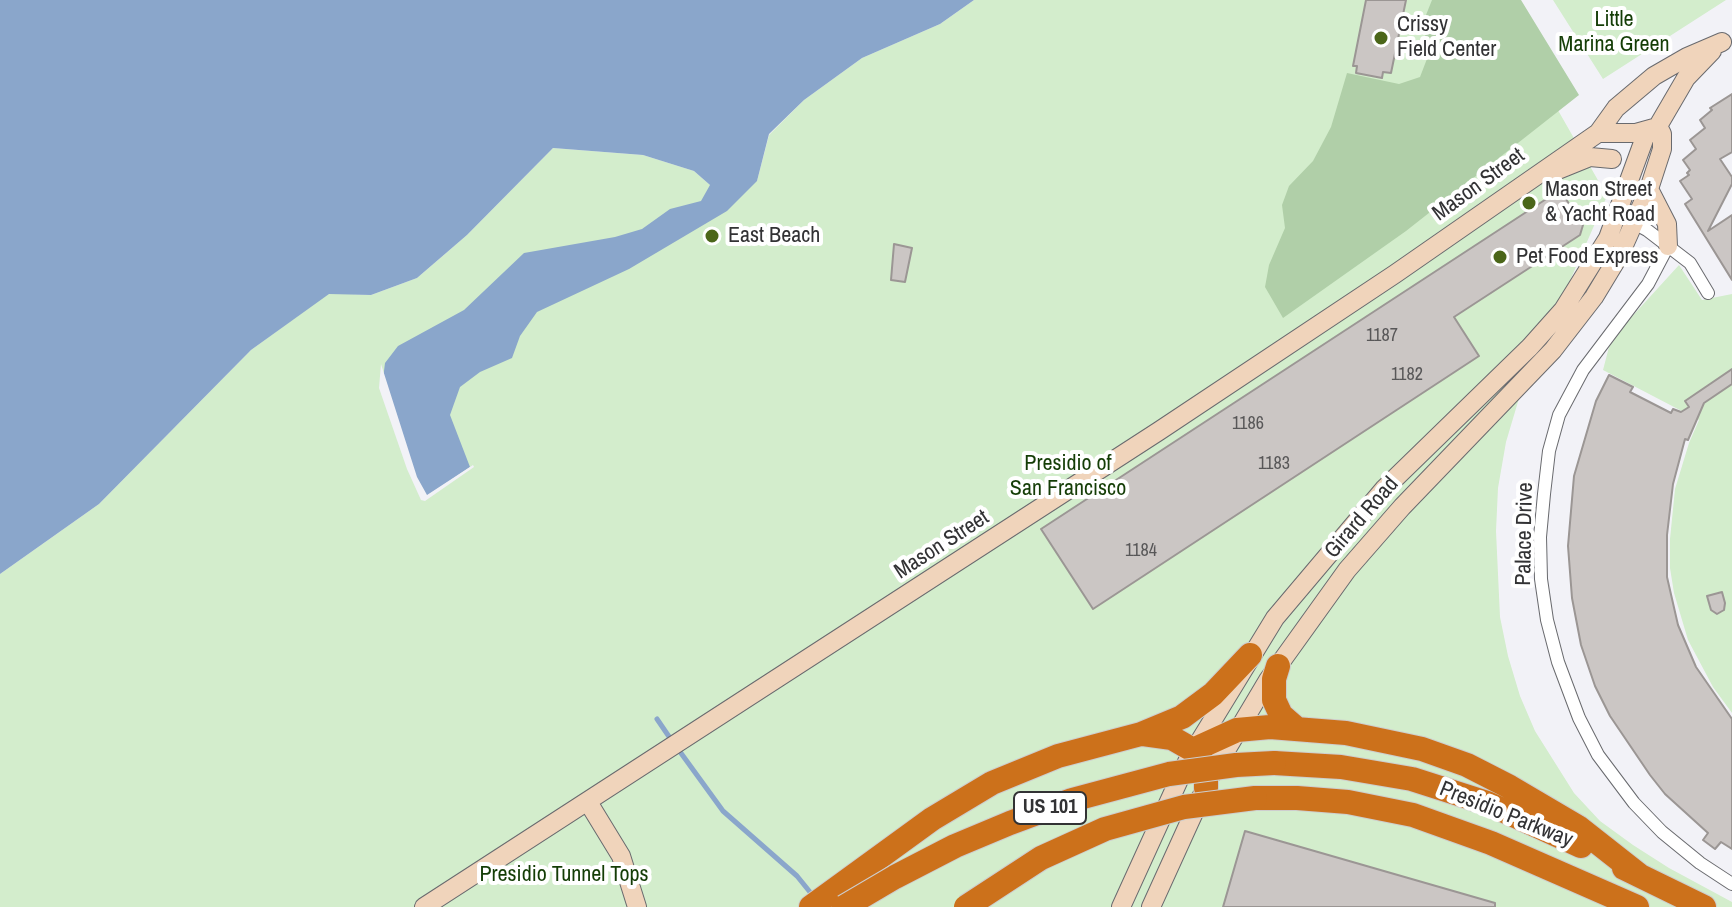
<!DOCTYPE html>
<html>
<head>
<meta charset="utf-8">
<style>
	body { margin:0 }
	canvas { display:block; background:#f2f2f7 }
</style>
</head>
<body>
<canvas width="1732" height="907"></canvas>
<script>
const context = document.querySelector('canvas').getContext('2d');
context.lineJoin = 'round';
function fill(path, color) { context.fillStyle = color; context.fill(path, 'evenodd'); }
const poly = rows => new Path2D(rows.map(r => 'M' + r).join(''));
function stroke(path, color, width, dash) { context.strokeStyle = color; context.lineWidth = width; context.lineCap = dash ? 'butt' : 'round'; context.setLineDash(dash || []); context.stroke(path); }
function write(font, color, halo, rows, align = 'center') {
  context.font = font + ' "Archivo Narrow",sans-serif'; context.lineWidth = 8; context.setLineDash([]); context.textBaseline = 'middle'; context.strokeStyle = halo; context.fillStyle = color; for (const [text, x, y, turn = 0] of rows) {
    context.save(); context.translate(x, y); context.rotate((+turn || 0) * Math.PI / 180); context.textAlign = isNaN(turn) ? turn : align; if (halo) context.strokeText(text, 0, 0); context.fillText(text, 0, 0); context.restore();
  }
}
fill(poly([
	[974,0,1495,0,1607,196,1520,395,1506,442,1498,488,1496,531,1500,617,1508,656,1520,696,1535,731,1574,793,1600,821,1633,845,1669,868,1732,902,1732,907,0,907,0,574,99,504,251,350,329,293,371,295,417,278,467,235,553,148,643,155,694,171,710,185,757,181,769,135,804,100,862,58,940,24],
	[1553,0,1726,0,1603,79],
	[1679,265,1702,300,1732,294,1732,713,1713,687,1688,640,1674,593,1670,568,1670,539,1675,489,1689,443,1699,420,1603,370,1609,347,1627,322]
]), '#d3edcc');
fill(poly([
	[1432,0,1521,0,1579,95,1406,231,1283,318,1265,287,1269,265,1285,228,1282,205,1289,186,1313,161,1331,127,1347,73,1399,84,1420,77,1430,51,1422,25]
]), '#b0cfa8');
fill(poly([
	[0,0,974,0,940,24,862,58,804,100,769,134,757,181,727,211,629,269,537,312,520,336,512,358,480,372,460,387,450,415,470,467,424,498,382,387,385,363,398,346,464,310,524,253,615,237,642,229,670,209,701,201,710,185,694,171,643,155,553,148,467,235,417,278,371,295,329,294,251,350,99,504,0,574]
]), '#8aa6cb');
fill(poly([
	[381,364,417,477,427,495,473,465,474,467,425,501,421,500,407,469,379,388]
]), '#f2f2f7');
stroke(poly([
	[657,719,672,741],
	[678,749,723,811,797,876,814,897]
]), '#8aa6cb', 5);
const building = poly([
	[1366,0,1406,0,1391,73,1383,72,1382,78,1356,73,1357,66,1353,66,1366,0],
	[1732,94,1732,152,1720,159,1732,177,1732,184,1708,231,1732,215,1732,280,1685,204,1692,199,1680,181,1689,175,1687,173,1690,170,1683,160,1696,149,1690,140,1705,128,1700,120,1712,110,1710,108,1732,94],
	[1560,190,1583,225,1580,235,1454,317,1479,356,1093,609,1041,529,1560,190],
	[894,244,912,248,905,282,891,280,894,244],
	[1732,369,1732,384,1704,403,1688,440,1685,439,1673,484,1667,535,1667,577,1678,625,1696,667,1732,719,1732,849,1721,842,1715,849,1703,840,1708,833,1665,794,1650,775,1610,716,1595,686,1581,645,1572,598,1568,546,1574,476,1596,401,1609,375,1633,387,1630,392,1671,413,1673,409,1681,412,1689,407,1685,401,1732,369],
	[1722,592,1725,603,1724,610,1717,614,1711,610,1707,596,1722,592],
	[1245,831,1495,903,1495,907,1223,907,1245,831]
]);
fill(building, '#cbc6c4');
stroke(building, '#9b9694', 2);
const street = poly([
	[1634,223,1647,230,1690,263,1708,293],
	[1668,246,1648,284,1583,370,1559,415,1549,451,1544,494,1540,537,1541,579,1547,620,1558,662,1579,718,1598,755,1634,803,1662,832,1700,863,1732,884]
]);
const secondary = poly([
	[1598,133,1636,133,1654,128],
	[1553,172,1590,157,1612,159],
	[1649,189,1667,224,1668,246],
	[1212,774,1268,680,1347,570,1402,507,1553,350,1594,297,1620,254,1649,189,1662,149,1662,134,1658,126],
	[588,802,621,856,637,907],
	[424,907,1159,431,1395,274,1598,133,1616,108,1654,76,1687,57,1722,42],
	[1121,907,1187,762,1275,618,1384,489,1530,347,1563,310,1608,238,1645,137,1658,126,1686,78,1712,51],
	[1151,907,1201,797]
]);
const highway = poly([
	[1278,666,1274,679,1274,700,1281,715,1296,728],
	[1143,734,1172,738,1193,750,1202,761,1206,774,1206,788],
	[1193,750,1237,730,1270,727,1346,733,1422,749,1467,765,1510,787,1578,827,1639,875],
	[1274,763,1341,767,1412,779,1487,803,1581,846],
	[1255,798,1297,798,1348,802,1413,815,1491,843,1637,907],
	[1624,868,1704,907],
	[811,907,932,819,992,783,1058,756,1141,734,1182,717,1213,694,1250,655]
]);
stroke(street, '#696a6e', 14);
stroke(secondary, '#696a6e', 20);
stroke(highway, '#cecece', 26);
stroke(street, '#fff', 12);
stroke(secondary, '#f0d4bb', 18);
stroke(highway, '#cc711b', 24);
const highwayBridge = poly([
	[844,907,895,877,955,846,1010,823,1072,800,1169,774,1236,765,1274,763],
	[966,907,1041,858,1105,829,1184,807,1255,798]
]);
stroke(highwayBridge, '#cecece', 26, []);
stroke(highwayBridge, '#cc711b', 24);
for (const [x, y, r, color] of [
	[1381,38,8,"#4b6619"],
	[1529,203,8,"#4b6619"],
	[712,236,8,"#4b6619"],
	[1500,257,8,"#4b6619"]
]) { const dot = new Path2D(); dot.arc(x, y, r, 0, 2 * Math.PI); context.fillStyle = color; context.fill(dot); stroke(dot, '#fff', 3); }
write('18px', '#585758', null, [
	["1187",1382,336],
	["1182",1407,375],
	["1186",1248,424],
	["1183",1274,464],
	["1184",1141,551]
]);
for (const [x, y, w] of [
	[1050,808,72]
]) { const box = new Path2D(); box.roundRect(x - w / 2, y - 16, w, 32, 6); context.fillStyle = '#fff'; context.fill(box); stroke(box, '#323234', 2); }
write('bold 20px', '#323234', null, [
	["US 101",1050,808]
]);
write('22px', '#143d06', '#fff', [
	["Little",1614,20],
	["Marina Green",1614,45],
	["Presidio of",1068,464],
	["San Francisco",1068,489],
	["Presidio Tunnel Tops",564,875]
]);
write('22px', '#323234', '#fff', [
	["Crissy",1397,25],
	["Field Center",1397,50],
	["Mason Street",1545,190],
	["& Yacht Road",1545,215],
	["East Beach",728,236],
	["Pet Food Express",1516,257]
], 'left');
write('22px', '#323234', '#fff', [
	["Mason Street",1479,185,-36],
	["Girard Road",1362,518,-49],
	["Palace Drive",1525,534,-89],
	["Mason Street",942,545,-33],
	["Presidio Parkway",1506,815,22]
]);
</script>
</body>
</html>
